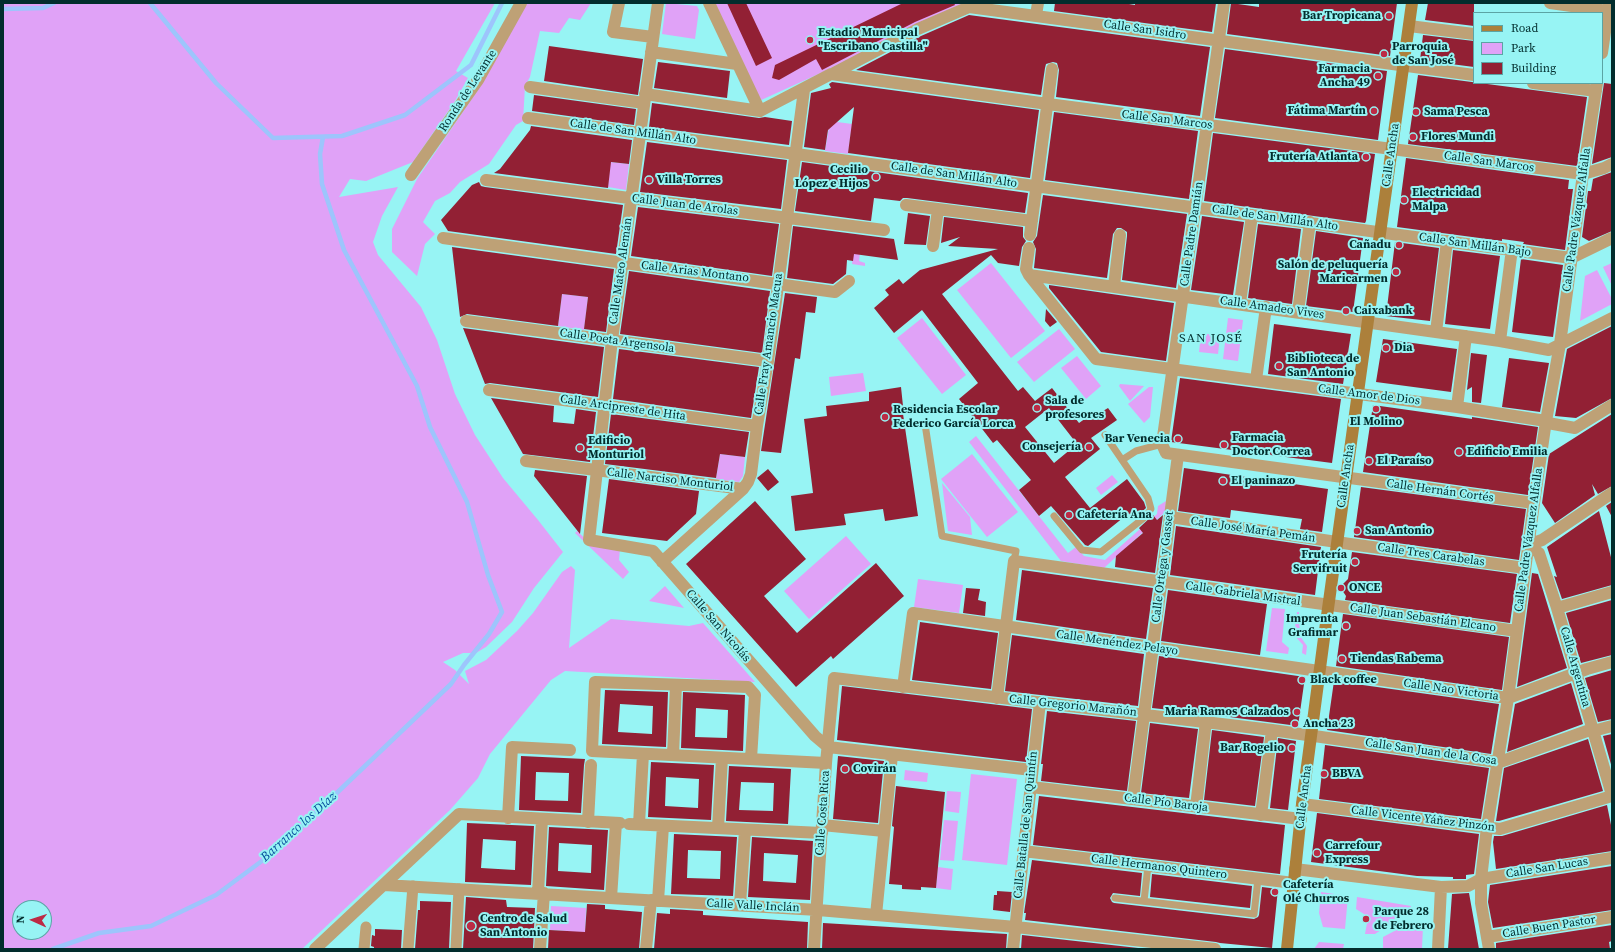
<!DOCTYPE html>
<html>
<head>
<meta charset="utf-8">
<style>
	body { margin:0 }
	#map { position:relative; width:1615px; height:952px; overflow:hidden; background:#97f4f4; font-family:"Source Serif 4",serif }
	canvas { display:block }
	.frame { position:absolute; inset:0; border:4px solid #022d2d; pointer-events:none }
	.legend { position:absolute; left:1473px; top:12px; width:130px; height:72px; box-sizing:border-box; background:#97f4f4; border:1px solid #5ba4a4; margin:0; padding:5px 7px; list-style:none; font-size:12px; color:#022d2d }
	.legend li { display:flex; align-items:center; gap:8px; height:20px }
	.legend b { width:20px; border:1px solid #5ba4a4 }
	.north { position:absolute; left:12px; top:900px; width:40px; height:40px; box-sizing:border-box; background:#97f4f4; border:1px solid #5ba4a4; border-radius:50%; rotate:273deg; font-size:11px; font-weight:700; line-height:16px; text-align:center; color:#022d2d }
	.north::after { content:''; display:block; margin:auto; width:14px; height:18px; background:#bc2b45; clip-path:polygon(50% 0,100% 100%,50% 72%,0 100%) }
</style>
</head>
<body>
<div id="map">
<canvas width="1615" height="952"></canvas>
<div class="frame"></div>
<ul class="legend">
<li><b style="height:5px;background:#ac803b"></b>Road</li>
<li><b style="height:11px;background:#e0a2f7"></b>Park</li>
<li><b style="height:11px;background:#922034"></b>Building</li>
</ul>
<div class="north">N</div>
</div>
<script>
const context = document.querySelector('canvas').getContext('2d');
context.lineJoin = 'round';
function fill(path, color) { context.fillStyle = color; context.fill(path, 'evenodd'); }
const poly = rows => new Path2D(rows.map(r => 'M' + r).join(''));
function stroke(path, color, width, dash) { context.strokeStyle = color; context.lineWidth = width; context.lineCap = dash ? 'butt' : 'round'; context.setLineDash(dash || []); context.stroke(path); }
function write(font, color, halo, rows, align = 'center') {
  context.font = font + ' "Source Serif 4",serif'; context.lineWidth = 4; context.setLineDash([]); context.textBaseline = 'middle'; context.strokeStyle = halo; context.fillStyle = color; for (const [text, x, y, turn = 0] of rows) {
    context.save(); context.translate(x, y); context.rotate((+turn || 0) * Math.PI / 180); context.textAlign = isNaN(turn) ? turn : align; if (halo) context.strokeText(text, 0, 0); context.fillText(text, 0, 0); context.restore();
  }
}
fill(poly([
	[3,3,495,3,456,71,468,78,455,101,413,162,366,181,350,179,339,197,398,187,382,216,373,242,378,255,421,307,437,340,455,394,475,435,503,478,538,520,563,552,534,588,512,622,486,647,476,653,463,653,443,662,455,670,469,684,465,671,486,660,517,631,533,613,562,572,571,566,575,570,569,648,611,619,689,626,703,623,755,682,565,671,551,680,490,754,478,778,450,810,302,949,3,949],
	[20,908,44,908,44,932,20,932],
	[527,3,591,3,580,20,569,18,559,33,540,31,530,77,525,86,523,121,516,125,489,164,460,182,450,193,435,201,423,222,435,234,425,244,417,276,392,252,392,229,417,179,480,87],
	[666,3,697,6,699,10,695,39,662,34],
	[713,3,965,3,823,72,759,101],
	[830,121,852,124,848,154,825,151],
	[610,162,629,164,626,190,608,187],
	[856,235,862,235,859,261,865,263,865,266,852,264],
	[991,263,1045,331,1011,358,957,290],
	[1612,263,1612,286,1603,267],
	[1597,270,1612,299,1612,304,1580,321,1585,276],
	[562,294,588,297,584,330,558,326],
	[922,318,966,375,942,394,897,338],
	[1228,318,1243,320,1238,361,1223,359],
	[1059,329,1075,349,1034,382,1017,362],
	[1201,333,1220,336,1218,354,1199,352],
	[1077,356,1101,386,1086,399,1061,368],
	[863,373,866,391,831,396,829,377],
	[1120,384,1144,386,1130,401,1119,386],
	[1149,387,1153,387,1150,417,1144,423,1128,404],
	[976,436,1068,553,1076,547,1084,556,1105,560,1157,514,1158,506,1166,501,1165,512,1104,568,1061,561,969,442],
	[720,454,745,457,743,476,739,482,716,479],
	[972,454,1018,512,987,537,941,479],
	[1112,475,1118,482,1101,495,1096,488],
	[942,483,970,517,972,535,948,531],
	[577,531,590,543,620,549,619,560,629,572,623,579,575,533],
	[846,536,871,564,809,619,784,591],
	[918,579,963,585,959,613,914,607],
	[665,586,684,608,649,601],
	[1272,608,1285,609,1282,642,1289,648,1288,654,1266,651],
	[1297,612,1299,612,1300,636,1307,646,1306,655,1302,653,1303,645,1294,635],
	[905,770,928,773,927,782,904,780],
	[971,774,1017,779,1007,865,962,860],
	[947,791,961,792,959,813,945,811],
	[944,820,958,821,954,861,940,860],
	[938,867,953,869,951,890,936,888],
	[1321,892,1348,896,1345,929,1323,927,1319,913],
	[1357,897,1411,906,1410,911,1375,934,1365,934,1367,923,1364,914,1356,909],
	[551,906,586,908,585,937,567,931,550,930],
	[1406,925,1423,926,1422,949,1383,949,1383,937],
	[1319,942,1344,944,1343,949,1314,949]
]), '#e0a2f7');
stroke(poly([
	[150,3,216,83,273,138,342,136,405,115,471,65,502,3],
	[3,9,43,8,54,3],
	[53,949,99,933,151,926,216,895,278,849,451,684,464,665,489,634,502,612,488,575,467,502,430,427,417,386,344,250,322,184,320,154,323,137]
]), '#9dc5fc', 4.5);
fill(poly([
	[727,3,746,3,772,58,756,66],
	[903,3,954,3,955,5,915,22,822,70,816,59,779,80,772,78,775,65],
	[1055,3,1123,3,1135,5,1135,3,1216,3,1212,32,1054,11],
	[1231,3,1259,7,1259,3,1397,3,1390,56,1227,34],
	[1428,3,1474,3,1474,26,1425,20],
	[969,15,1210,47,1200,116,1056,97,1059,70,1057,63,1053,62,1046,64,1045,68,1041,95,856,70,921,36],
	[1423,35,1474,41,1474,67,1420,60],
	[549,46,643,59,638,95,544,81],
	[1225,49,1387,71,1378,140,1215,118],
	[658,62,730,71,727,98,654,88],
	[1418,75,1587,97,1577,166,1408,144],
	[832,82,1039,110,1030,178,848,153,854,107,828,130,825,150,804,147,811,93,831,88,829,84],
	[1604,83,1612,84,1612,157,1592,164],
	[534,95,636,109,634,125,532,111],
	[652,103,759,118,765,117,792,121,789,145,649,127],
	[1054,112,1198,131,1189,199,1045,180],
	[531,126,632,140,629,164,611,162,608,188,494,173,500,169,530,130],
	[1213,133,1375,154,1366,221,1365,223,1204,201],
	[647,142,787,160,781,209,640,192],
	[1406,158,1569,180,1568,189,1573,189,1565,250,1523,244,1524,242,1502,239,1502,241,1397,227],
	[802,162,1028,193,1025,213,907,198,903,198,900,201,874,198,871,221,795,211],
	[1612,172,1612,231,1589,241,1582,237,1588,191,1591,191,1593,179],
	[479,182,481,186,485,187,623,205,616,254,448,231,441,220,472,185],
	[1043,195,1187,214,1176,288,1122,280,1127,236,1127,232,1121,228,1117,228,1113,234,1107,278,1034,268,1036,249,1033,242,1037,236],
	[638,207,779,224,772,276,631,256],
	[908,213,930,216,926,245,904,244],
	[1202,216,1244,222,1233,295,1191,290],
	[944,217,1023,227,1023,237,1026,241,1022,247,1019,266,998,263,991,255,942,294,1018,391,1023,387,1035,401,1052,388,1079,423,1096,411,1098,414,1108,408,1117,420,1091,438,1100,449,1065,477,1090,508,1127,479,1144,502,1146,508,1133,520,1129,513,1088,546,1085,545,1051,506,1039,516,1019,490,1031,480,997,440,993,443,959,399,978,383,922,310,894,333,874,308,889,295,885,290,899,279,903,284,920,270,998,249,948,246,960,237,941,243],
	[1049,408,1077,444,1054,463,1025,427],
	[1258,224,1301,229,1292,304,1248,298],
	[793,226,894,239,898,260,854,254,853,261,847,260,846,274,833,284,787,278],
	[1316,231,1363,238,1353,312,1306,306],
	[1395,242,1439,248,1430,321,1386,316],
	[452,247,614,269,606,332,584,329,588,297,562,294,558,326,467,314,460,317],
	[1453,250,1500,256,1490,329,1445,324],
	[1521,259,1563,265,1553,337,1512,332],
	[629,271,770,291,762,353,620,334],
	[1049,285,1174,303,1166,361,1101,352,1049,288],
	[785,293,817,297,815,313,806,312,800,359,795,358,781,453,761,451],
	[1046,309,1057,322,1050,327,1045,321],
	[1274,324,1351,334,1343,384,1268,374],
	[1612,326,1612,398,1576,418,1555,416,1567,349],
	[463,328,604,347,598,397,490,383,485,384],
	[1383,339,1457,349,1451,392,1376,382],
	[619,349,759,367,751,418,613,399],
	[1471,353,1487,355,1481,403,1472,402,1472,387,1467,390],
	[1509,358,1549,363,1540,412,1502,407],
	[1180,378,1341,399,1332,463,1171,442],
	[901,387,903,406,902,407,918,516,885,521,883,509,844,514,846,525,795,531,791,496,813,493,804,419,827,416,826,406,869,401,869,392],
	[491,398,554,406,553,422,574,424,576,409,596,412,590,462,523,454],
	[1373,405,1472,419,1472,417,1538,427,1528,495,1363,472],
	[611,414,749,432,745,457,720,454,716,478,605,464],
	[1612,414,1612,486,1598,494,1592,484,1595,495,1555,523,1542,503,1549,454],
	[1184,468,1328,489,1322,532,1300,529,1302,519,1231,510,1230,518,1178,511],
	[768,469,779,482,768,491,757,478],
	[535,470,587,476,580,534,534,476],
	[609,479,699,491,696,514,667,541,602,533],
	[1361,487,1526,509,1519,560,1354,537],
	[755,501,806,559,764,596,797,633,876,563,904,596,833,659,831,656,796,687,686,564],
	[1612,502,1612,517,1606,506],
	[1599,511,1612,561,1612,585,1562,599,1554,576,1557,577,1547,547],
	[1153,515,1157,520,1163,515,1155,573,1115,567,1116,556,1143,533,1139,528],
	[1176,526,1321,547,1315,595,1170,575],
	[1352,552,1517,574,1510,623,1345,600,1346,596,1340,587,1348,579],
	[1022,570,1153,588,1146,639,1016,620],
	[1532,573,1538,574,1567,668,1517,687],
	[966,588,980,589,978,600,986,602,985,616,963,613],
	[1168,590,1267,604,1260,655,1161,641],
	[1612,600,1612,655,1581,663,1566,613],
	[1343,614,1509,637,1502,690,1336,666],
	[920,622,998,633,991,689,912,680],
	[1012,635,1144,654,1138,706,1005,691],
	[1159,656,1305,677,1298,726,1207,714,1152,708],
	[1612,670,1612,719,1598,722,1585,678],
	[1334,681,1499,704,1491,754,1327,730],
	[1571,683,1583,724,1507,752,1515,704],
	[842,686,1032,709,1026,762,837,740],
	[605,690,668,692,666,747,602,744],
	[620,704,653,706,652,734,618,732],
	[683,692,745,695,743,751,681,748],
	[696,708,728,710,727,738,695,737],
	[1047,711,1136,721,1127,791,1041,781,1043,764,1041,764],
	[1150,723,1198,729,1189,798,1141,793],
	[1212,730,1264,737,1255,806,1204,800],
	[1612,734,1612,768,1603,736],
	[1278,738,1296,741,1288,810,1270,808],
	[1588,739,1603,791,1499,821,1496,821,1504,768],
	[1325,745,1489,768,1481,819,1319,799],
	[521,756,585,759,584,765,581,813,519,810],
	[536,772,569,773,568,801,535,800],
	[838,756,884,761,878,823,833,819],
	[651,762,714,765,711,820,648,817],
	[666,777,699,779,698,808,665,806],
	[729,766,791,769,788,824,726,821],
	[741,782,774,783,773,811,739,810],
	[896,786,945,792,936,888,921,887,921,890,902,889,902,885,889,884,894,827,892,826],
	[1039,796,1285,825,1280,874,1033,845],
	[1607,805,1612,830,1612,851,1496,869,1493,842,1494,836,1502,836],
	[1317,813,1479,834,1474,874,1466,875,1466,879,1453,879,1453,877,1417,876,1311,862],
	[467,823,534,826,531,885,465,882],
	[483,839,516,841,515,870,481,868],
	[549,827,608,830,604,890,546,886],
	[559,843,592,845,591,873,558,871],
	[674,834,737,837,733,896,671,894],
	[688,850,721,851,720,879,687,878],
	[752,837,813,841,810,900,748,897],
	[764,853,798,855,796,883,763,881],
	[1032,860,1142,873,1140,896,1113,893,1110,898,1112,902,1114,903,1254,919,1258,917,1259,915,1262,887,1278,889,1272,948,1220,943,1216,942,1025,920,1026,913,1024,913],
	[1612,866,1612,910,1493,928,1488,902,1490,885],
	[1152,874,1252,886,1250,908,1150,897],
	[997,891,1012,892,1010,912,993,910,994,895,997,895],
	[1469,893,1479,949,1448,949,1452,894],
	[466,897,506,900,507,907,535,908,533,949,463,949],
	[420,901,451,902,449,949,415,949,418,910,420,910],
	[587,904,605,905,605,909,642,912,639,949,548,949,549,930,585,932],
	[670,909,703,911,703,915,808,922,807,949,654,949,657,913,670,914],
	[823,923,1007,934,1006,949,822,949],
	[1612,925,1612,941,1609,942,1610,949,1496,949,1496,943],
	[375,929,402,930,401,949,374,949,374,947,371,946,372,935,375,936],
	[1022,935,1147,949,1021,949]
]), '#922034');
stroke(poly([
	[925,424,942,536,1016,551,1014,561],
	[1122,460,1136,451,1162,444],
	[1054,516,1082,550,1101,552,1145,517,1151,509,1148,498,1105,435],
	[1115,898,1254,914,1258,879],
	[1144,901,1148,866]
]), '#bea176', 7);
stroke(poly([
	[364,949,366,927],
	[408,949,413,886],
	[456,949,459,889]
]), '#bea176', 11);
stroke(poly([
	[619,3,613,32,653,37],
	[658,3,612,340,589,540,653,551,815,736,828,747,1032,770],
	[709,3,760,111],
	[1224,3,1162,444,1166,453,1534,503],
	[1550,3,1608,11,1612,13],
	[1036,15,1038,3],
	[1409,26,1474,34],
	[651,52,737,64],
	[1602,53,1609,4],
	[832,74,918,29,969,7,1474,75],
	[1533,83,1596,91],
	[530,87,644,103],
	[645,94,760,111],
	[760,111,831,74,1048,104,1583,174,1604,168,1612,164],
	[528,118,1571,258,1612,238],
	[411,175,478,80,521,3],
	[486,180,884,230],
	[906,205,1032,221],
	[1030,235,1052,69],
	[443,238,835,292,849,281],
	[933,246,938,209],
	[1029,248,1026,269,1029,275,1096,359,1457,407,1546,421,1548,423,1575,428,1612,405],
	[1029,275,1500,341,1549,350,1612,318],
	[1114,286,1120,235],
	[1240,303,1252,215],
	[1298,312,1310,222],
	[466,321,768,361],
	[1436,332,1447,241],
	[1500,341,1512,249],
	[1256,380,1266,307],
	[489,390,757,426],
	[1457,407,1466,336],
	[526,461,743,489],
	[1170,517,1350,544,1525,568],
	[1528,545,1539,553,1557,608,1612,795],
	[1528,545,1542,540,1612,493],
	[662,562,743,489,748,482,751,474,757,426,768,361,804,90],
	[1557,608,1612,592],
	[903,687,913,613,1508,698,1587,669,1612,662],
	[997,698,1014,561,1517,631],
	[673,755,676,685],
	[751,759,755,695,748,687,595,682,592,751,826,763],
	[1031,787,1301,819],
	[1133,799,1178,455],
	[1302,804,1500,829,1612,796],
	[1196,807,1206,721],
	[1261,815,1272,730],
	[508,818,512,747,570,750],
	[588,822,591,765],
	[629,824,822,833],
	[639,824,643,754],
	[822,825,884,831],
	[718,828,722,758],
	[1023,851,1294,883],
	[1295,869,1441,887,1468,886,1481,879,1612,858],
	[384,885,818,910,1016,927,1215,949],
	[538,893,542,819],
	[611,898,616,823],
	[658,901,663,826],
	[740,905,745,830],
	[876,915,892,755],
	[1487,937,1612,917],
	[315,949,459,814,620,823],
	[540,949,544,893],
	[646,949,651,900],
	[814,949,826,763,834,678,1272,730,1490,761,1497,763,1587,731,1593,731,1612,726],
	[1013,949,1040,702],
	[1438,949,1441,887],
	[1489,949,1481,903,1481,879,1487,827,1508,698,1534,503,1546,421,1560,344,1583,174,1597,83]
]), '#bea176', 12);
stroke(poly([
	[1287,949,1302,804,1326,623,1412,3]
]), '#ac803b', 12);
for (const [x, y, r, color] of [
	[1389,16,4,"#bc2b45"],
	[810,40,4,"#bc2b45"],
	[1384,54,4,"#bc2b45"],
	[1378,76,4,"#bc2b45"],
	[1374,111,4,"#bc2b45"],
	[1416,112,4,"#bc2b45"],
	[1413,137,4,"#bc2b45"],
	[1366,157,4,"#bc2b45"],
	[876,177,4,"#bc2b45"],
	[649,180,4,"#bc2b45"],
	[1404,200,4,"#bc2b45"],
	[1399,245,4,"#bc2b45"],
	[1396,272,4,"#bc2b45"],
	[1346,311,4,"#bc2b45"],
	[1386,348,4,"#bc2b45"],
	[1279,366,4,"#bc2b45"],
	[1037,408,4,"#bc2b45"],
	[1376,409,4,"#bc2b45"],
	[885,417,4,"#bc2b45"],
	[1178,439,4,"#bc2b45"],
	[1224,445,4,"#bc2b45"],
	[1089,447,4,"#bc2b45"],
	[580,448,4,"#bc2b45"],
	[1459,452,4,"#bc2b45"],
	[1369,461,4,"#bc2b45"],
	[1223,481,4,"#bc2b45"],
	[1069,515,4,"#bc2b45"],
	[1357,531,4,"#bc2b45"],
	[1355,562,4,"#bc2b45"],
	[1341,588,4,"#bc2b45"],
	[1346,626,4,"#bc2b45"],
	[1342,659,4,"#bc2b45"],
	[1302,680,4,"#bc2b45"],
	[1297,712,4,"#bc2b45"],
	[1295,724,4,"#bc2b45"],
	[1292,748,4,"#bc2b45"],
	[845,769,4,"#bc2b45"],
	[1324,774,4,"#bc2b45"],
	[1317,853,4,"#bc2b45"],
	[1275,892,4,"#bc2b45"],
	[1366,919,4,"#bc2b45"],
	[471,926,5,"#bc2b45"]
]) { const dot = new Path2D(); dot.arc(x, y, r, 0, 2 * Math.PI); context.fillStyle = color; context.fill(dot); stroke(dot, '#97f4f4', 1.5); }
write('bold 12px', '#022d2d', '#97f4f4', [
	["Bar Tropicana",1381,16,"right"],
	["Estadio Municipal",818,33],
	["\"Escribano Castilla\"",818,47],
	["Parroquia",1392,47],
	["de San José",1392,61],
	["Farmacia",1370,69,"right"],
	["Ancha 49",1370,83,"right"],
	["Fátima Martín",1366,111,"right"],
	["Sama Pesca",1424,112],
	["Flores Mundi",1421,137],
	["Frutería Atlanta",1358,157,"right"],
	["Cecilio",868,170,"right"],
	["López e Hijos",868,184,"right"],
	["Villa Torres",657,180],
	["Electricidad",1412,193],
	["Malpa",1412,207],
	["Cañadu",1391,245,"right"],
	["Salón de peluquería",1388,265,"right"],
	["Maricarmen",1388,279,"right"],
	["Caixabank",1354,311],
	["Dia",1394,348],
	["Biblioteca de",1287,359],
	["San Antonio",1287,373],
	["Sala de",1045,401],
	["profesores",1045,415],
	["Residencia Escolar",893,410],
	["Federico García Lorca",893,424],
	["El Molino",1376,422,"center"],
	["Farmacia",1232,438],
	["Doctor Correa",1232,452],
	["Bar Venecia",1170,439,"right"],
	["Edificio",588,441],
	["Monturiol",588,455],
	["Consejería",1081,447,"right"],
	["Edificio Emilia",1467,452],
	["El Paraíso",1377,461],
	["El paninazo",1231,481],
	["Cafetería Ana",1077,515],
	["San Antonio",1365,531],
	["Frutería",1347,555,"right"],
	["Servifruit",1347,569,"right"],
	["ONCE",1349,588],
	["Imprenta",1338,619,"right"],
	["Grafimar",1338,633,"right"],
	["Tiendas Rabema",1350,659],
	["Black coffee",1310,680],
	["Maria Ramos Calzados",1289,712,"right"],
	["Ancha 23",1303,724],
	["Bar Rogelio",1284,748,"right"],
	["Covirán",853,769],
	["BBVA",1332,774],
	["Carrefour",1325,846],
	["Express",1325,860],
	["Cafetería",1283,885],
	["Olé Churros",1283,899],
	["Parque 28",1374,912],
	["de Febrero",1374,926],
	["Centro de Salud",480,919],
	["San Antonio",480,933]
], 'left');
write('12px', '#022d2d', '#97f4f4', [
	["Calle San Isidro",1145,30,8],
	["Ronda de Levante",468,91,-57],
	["Calle San Marcos",1167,120,7],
	["Calle de San Millán Alto",633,132,8],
	["Calle Ancha",1391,155,-82],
	["Calle San Marcos",1489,162,8],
	["Calle de San Millán Alto",954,175,8],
	["Calle Juan de Arolas",685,205,7],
	["Calle de San Millán Alto",1275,218,8],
	["Calle Padre Vázquez Alfalla",1577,220,-82],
	["Calle Padre Damián",1192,234,-82],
	["Calle San Millán Bajo",1475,245,8],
	["Calle Mateo Alemán",621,271,-82],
	["Calle Arias Montano",695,272,7],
	["Calle Amadeo Vives",1272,308,8],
	["Calle Poeta Argensola",617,341,8],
	["Calle Fray Amancio Macua",769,344,-82],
	["Calle Amor de Dios",1369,395,7],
	["Calle Arcipreste de Hita",623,408,8],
	["Calle Ancha",1346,476,-82],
	["Calle Narciso Monturiol",670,480,7],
	["Calle Hernán Cortés",1440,491,8],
	["Calle José María Pemán",1253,530,8],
	["Calle Padre Vázquez Alfalla",1529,540,-82],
	["Calle Tres Carabelas",1431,555,8],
	["Calle Ortega y Gasset",1163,567,-83],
	["Calle Gabriela Mistral",1243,594,8],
	["Calle Juan Sebastián Elcano",1423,618,8],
	["Calle San Nicolás",718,626,49],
	["Calle Menéndez Pelayo",1117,643,8],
	["Calle Argentina",1575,667,74],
	["Calle Nao Victoria",1451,690,8],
	["Calle Gregorio Marañón",1073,706,6],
	["Calle San Juan de la Cosa",1431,752,8],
	["Calle Ancha",1304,797,-83],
	["Calle Pío Baroja",1166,803,7],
	["Calle Costa Rica",823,813,-86],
	["Calle Vicente Yáñez Pinzón",1423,819,7],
	["Calle Batalla de San Quintín",1026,825,-84],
	["Calle Hermanos Quintero",1159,867,7],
	["Calle San Lucas",1547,868,-9],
	["Calle Valle Inclán",753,906,3],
	["Calle Buen Pastor",1549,927,-9]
]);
context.letterSpacing = '1px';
write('13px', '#022d2d', '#97f4f4', [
	["SAN JOSÉ",1211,339]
]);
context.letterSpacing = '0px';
write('italic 13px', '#054c9b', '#97f4f4', [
	["Barranco los Díaz",299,827,-42]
]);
</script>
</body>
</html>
